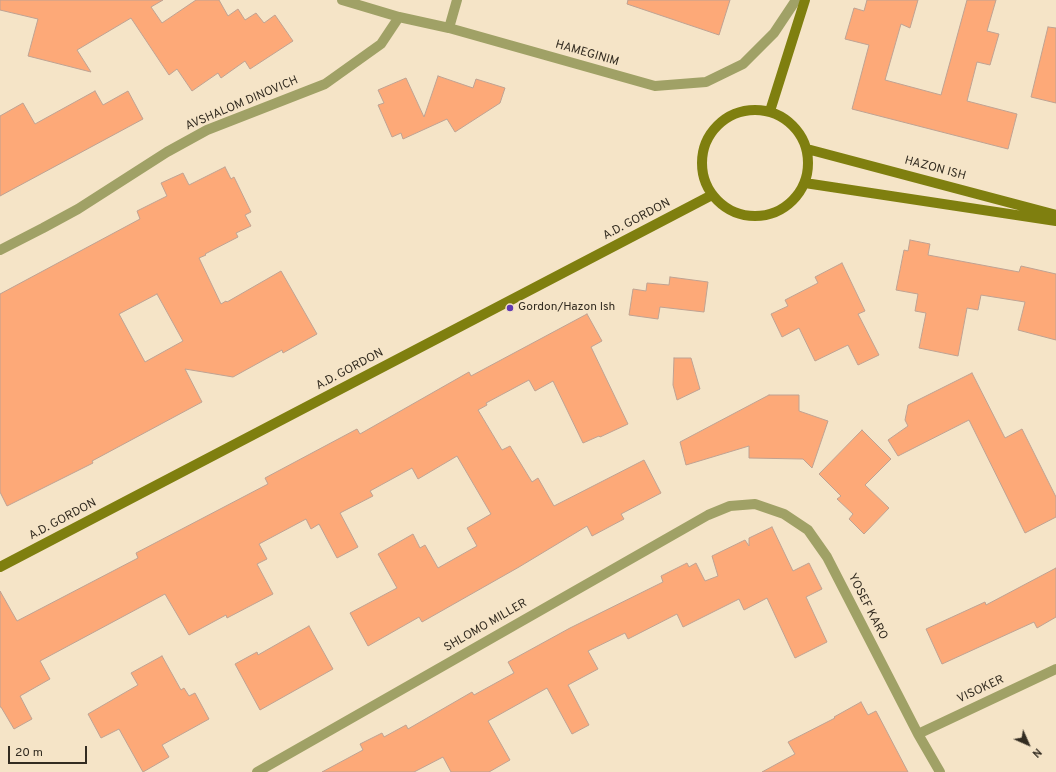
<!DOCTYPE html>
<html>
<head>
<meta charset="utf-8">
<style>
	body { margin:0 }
	#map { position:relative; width:1056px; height:772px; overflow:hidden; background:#f5e4c7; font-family:Overpass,sans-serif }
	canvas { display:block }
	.north { position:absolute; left:1008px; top:724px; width:40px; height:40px; -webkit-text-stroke:3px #f5e4c7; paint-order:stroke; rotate:135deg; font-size:11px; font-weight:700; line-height:16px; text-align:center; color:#332c21 }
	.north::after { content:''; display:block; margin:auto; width:14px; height:18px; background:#332c21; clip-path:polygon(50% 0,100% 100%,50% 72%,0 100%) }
	.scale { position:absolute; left:8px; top:746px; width:79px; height:18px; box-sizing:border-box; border:2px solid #332c21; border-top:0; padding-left:5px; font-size:12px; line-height:14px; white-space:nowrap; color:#332c21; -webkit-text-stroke:3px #f5e4c7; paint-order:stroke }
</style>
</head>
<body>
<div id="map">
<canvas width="1056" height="772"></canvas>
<div class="north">N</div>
<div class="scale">20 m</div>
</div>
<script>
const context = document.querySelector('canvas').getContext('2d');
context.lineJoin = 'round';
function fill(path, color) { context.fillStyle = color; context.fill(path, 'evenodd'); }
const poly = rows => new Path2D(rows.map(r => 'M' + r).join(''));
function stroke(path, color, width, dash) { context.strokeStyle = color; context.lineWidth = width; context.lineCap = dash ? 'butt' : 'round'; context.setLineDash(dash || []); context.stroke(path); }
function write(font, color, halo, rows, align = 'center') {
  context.font = font + ' Overpass,sans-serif'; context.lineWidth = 4; context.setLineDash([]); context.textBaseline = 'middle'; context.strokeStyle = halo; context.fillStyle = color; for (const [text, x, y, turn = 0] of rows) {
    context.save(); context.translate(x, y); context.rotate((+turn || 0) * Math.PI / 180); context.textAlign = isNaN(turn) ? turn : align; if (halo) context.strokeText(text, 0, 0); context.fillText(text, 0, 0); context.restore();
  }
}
const building = poly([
	[0,0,163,0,151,7,162,23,196,0,219,0,228,16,238,9,245,20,256,13,264,23,275,15,293,41,250,69,245,61,221,78,218,73,192,91,177,69,169,75,131,18,77,50,91,72,28,56,38,19,0,10,0,0],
	[628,0,730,0,719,35,627,4,628,0],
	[867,0,918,0,910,28,901,24,885,80,941,95,967,0,996,0,987,31,999,34,990,65,977,62,967,101,1017,114,1008,149,852,109,869,45,845,39,854,8,864,11,867,0],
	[1048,27,1056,28,1056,103,1031,97,1048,27],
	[438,76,473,88,476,79,505,88,500,103,455,132,447,119,403,139,401,133,392,137,378,105,384,103,378,90,406,78,424,117,438,76],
	[95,91,103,105,128,91,143,119,0,196,0,116,23,103,35,124,95,91],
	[225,167,231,179,234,177,251,212,245,215,251,226,236,233,238,237,205,254,206,255,199,258,221,304,226,301,227,302,281,271,317,334,283,353,282,350,233,377,185,369,202,402,92,461,93,463,7,506,0,492,0,294,140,219,137,211,167,196,161,183,183,173,189,185,225,167],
	[157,294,183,341,145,362,119,314,157,294],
	[910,240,930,244,928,255,1019,272,1021,266,1056,274,1056,340,1018,330,1025,302,981,295,978,310,967,308,958,356,919,348,926,313,915,311,918,294,896,290,904,250,908,251,910,240],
	[842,263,865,311,858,314,879,355,858,365,848,345,815,361,799,328,782,337,771,314,788,306,785,300,818,283,815,277,842,263],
	[670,277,708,282,704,312,660,307,658,319,629,315,633,289,646,291,647,283,669,285,670,277],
	[587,314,602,341,591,347,628,424,600,437,599,436,583,443,553,381,535,391,529,380,486,403,487,405,478,410,502,450,510,446,532,482,538,478,554,506,644,460,661,493,621,514,624,519,592,536,587,526,519,567,422,622,419,617,368,646,350,613,397,588,378,554,413,534,420,548,425,545,438,568,477,546,467,528,491,514,457,456,418,479,412,468,370,491,373,496,340,513,358,547,337,558,319,524,311,529,306,519,259,544,267,559,257,564,273,594,227,618,226,615,189,635,165,594,40,661,50,679,20,696,32,719,14,729,1,707,0,707,0,591,17,621,138,558,136,553,268,484,265,478,357,429,360,434,469,372,471,376,587,314],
	[674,358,691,358,700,389,677,400,673,385,674,358],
	[972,373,1005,438,1022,429,1056,497,1056,517,1025,533,969,420,898,456,888,440,908,426,905,420,908,405,972,373],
	[769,395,799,395,799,411,828,421,812,468,803,459,749,458,749,446,686,465,680,442,769,395],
	[862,430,891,459,865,485,889,508,864,534,849,519,853,514,837,499,841,496,819,474,862,430],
	[772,527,793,571,809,563,822,589,806,597,827,642,795,658,767,598,744,610,739,599,683,627,677,614,628,639,625,633,588,651,598,669,568,685,589,725,572,734,547,688,488,721,510,760,489,772,451,772,443,757,414,772,322,772,363,750,360,744,382,733,384,737,406,725,408,729,472,692,474,695,514,673,508,662,570,628,663,582,661,576,687,563,689,567,696,563,705,581,718,576,712,556,745,540,749,546,749,538,772,527],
	[1056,568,1056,617,1037,628,1034,622,942,664,926,629,985,602,986,605,1056,568],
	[309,626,333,669,260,710,235,664,257,652,258,655,309,626],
	[162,656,181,690,184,688,189,696,195,693,209,719,162,745,169,757,143,772,119,729,101,738,88,714,138,685,131,673,162,656],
	[861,702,868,715,876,711,908,772,762,772,795,754,788,742,835,718,834,717,861,702]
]);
fill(building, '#fda978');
stroke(building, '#bfa292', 1);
stroke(poly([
	[342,0,399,17,449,28,655,86,706,82,743,64,774,33,796,0],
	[449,28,457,0],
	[0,250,43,228,78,209,167,152,207,130,325,84,381,44,399,17],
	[918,734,1056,669],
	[257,772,708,515,730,506,755,504,784,514,808,530,827,557,918,734,940,772]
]), '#a0a166', 10);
stroke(poly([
	'702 163a53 53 0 1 1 106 0a53 53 0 1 1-106 0Z',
	[770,111,805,0],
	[807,149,1056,215],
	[805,183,1056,221],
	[0,567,712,195]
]), '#7f7f0f', 10);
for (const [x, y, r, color] of [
	[510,308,4,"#613ab2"]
]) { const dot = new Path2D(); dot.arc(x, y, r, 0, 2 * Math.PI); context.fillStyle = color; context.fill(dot); stroke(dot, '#f5e4c7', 1.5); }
write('12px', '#332c21', '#f5e4c7', [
	["HAMEGINIM",587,54,16],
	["AVSHALOM DINOVICH",242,104,-23],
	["HAZON ISH",935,169,15],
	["A.D. GORDON",637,220,-28],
	["A.D. GORDON",350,370,-28],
	["A.D. GORDON",63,520,-28],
	["YOSEF KARO",867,607,63],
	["SHLOMO MILLER",486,626,-30],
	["VISOKER",981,690,-25]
]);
write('12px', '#332c21', '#f5e4c7', [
	["Gordon/Hazon Ish",518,308]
], 'left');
</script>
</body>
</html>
